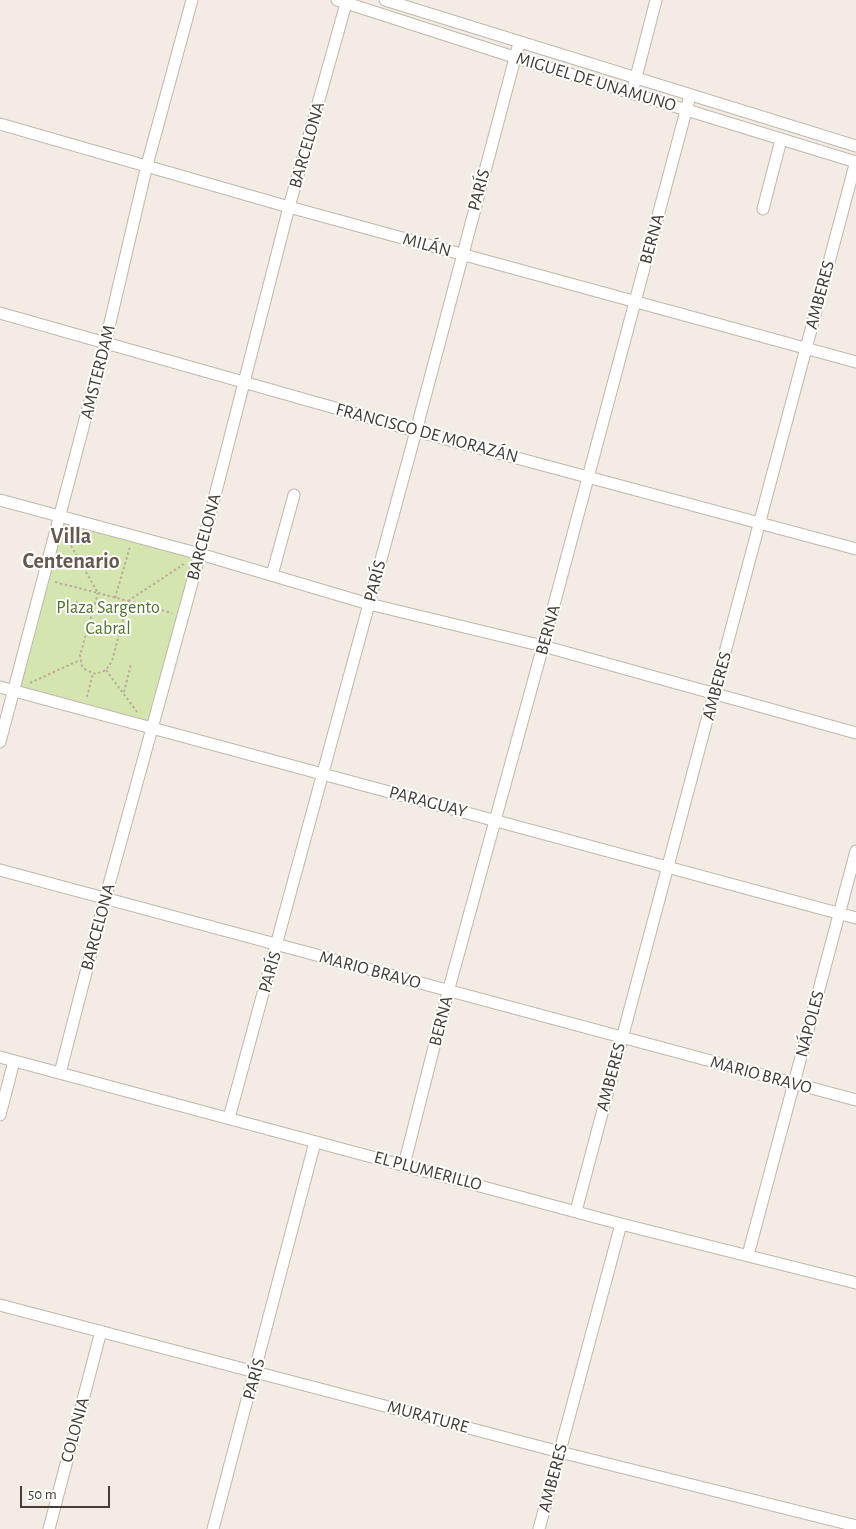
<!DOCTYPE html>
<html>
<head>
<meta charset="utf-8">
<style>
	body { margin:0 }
	#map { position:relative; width:856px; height:1529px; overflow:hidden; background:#f2ece5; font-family:"Alegreya Sans",sans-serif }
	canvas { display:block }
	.scale { position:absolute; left:20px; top:1486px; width:90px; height:22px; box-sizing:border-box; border:2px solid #443c35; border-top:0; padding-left:6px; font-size:15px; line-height:18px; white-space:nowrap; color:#443c35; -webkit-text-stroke:4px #fff; paint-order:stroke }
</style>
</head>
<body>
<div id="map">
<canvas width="856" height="1529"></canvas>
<div class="scale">50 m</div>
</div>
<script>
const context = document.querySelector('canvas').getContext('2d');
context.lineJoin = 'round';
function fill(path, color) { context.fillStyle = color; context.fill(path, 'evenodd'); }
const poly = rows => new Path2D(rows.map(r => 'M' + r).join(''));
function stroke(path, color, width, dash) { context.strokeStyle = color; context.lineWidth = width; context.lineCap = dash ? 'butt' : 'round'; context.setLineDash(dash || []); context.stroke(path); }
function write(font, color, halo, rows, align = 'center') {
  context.font = font + ' "Alegreya Sans",sans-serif'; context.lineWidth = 4; context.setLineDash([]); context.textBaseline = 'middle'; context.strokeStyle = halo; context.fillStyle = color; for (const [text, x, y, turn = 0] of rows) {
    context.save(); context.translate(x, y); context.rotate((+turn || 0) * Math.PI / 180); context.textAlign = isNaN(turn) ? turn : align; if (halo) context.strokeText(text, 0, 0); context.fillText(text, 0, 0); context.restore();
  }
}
fill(poly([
	[60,516,200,554,153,729,14,690]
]), '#d4e5af');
const minor = poly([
	[337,0,514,57,856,162],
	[385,0,856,146],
	[634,85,656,0],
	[0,124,289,207,856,362],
	[763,209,781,140],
	[0,313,416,431,856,549],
	[0,500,200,554,369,604,543,646,856,733],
	[272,575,294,495],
	[0,687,856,918],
	[0,742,105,344,147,165,192,0],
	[0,870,856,1100],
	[0,1057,621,1224,856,1283],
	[60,1073,105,899,200,554,289,207,347,0],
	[0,1115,14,1061],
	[229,1118,416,431,519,43],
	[404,1165,448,992,543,646,690,96],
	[576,1211,856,161],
	[748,1255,856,851],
	[0,1305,560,1452,856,1526],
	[49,1529,101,1331],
	[213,1529,315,1142],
	[539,1529,621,1224]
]);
stroke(minor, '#c0b6ab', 13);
stroke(poly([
	[66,537,98,593],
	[55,582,98,593],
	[98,593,128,601,112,661,106,670,96,674,86,670,82,666,80,655,98,593],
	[115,598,130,547],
	[128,601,184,564],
	[128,601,172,613],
	[76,602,94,608],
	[106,670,137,712],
	[30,683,80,660],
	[124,692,131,664],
	[87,697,93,673]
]), '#beac9a', 2, [2.5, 2.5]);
stroke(minor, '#fff', 11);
write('18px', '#443c35', '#fff', [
	["MIGUEL DE UNAMUNO",596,82,17],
	["BARCELONA",307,145,-74],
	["PARÍS",479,190,-75],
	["BERNA",652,239,-75],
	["MILÁN",427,245,15],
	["AMBERES",820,295,-75],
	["AMSTERDAM",98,372,-76],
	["FRANCISCO DE MORAZÁN",427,433,15],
	["BARCELONA",204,537,-75],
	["PARÍS",375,581,-75],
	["BERNA",548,630,-75],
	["AMBERES",717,686,-75],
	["PARAGUAY",428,802,15],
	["BARCELONA",98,927,-75],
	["MARIO BRAVO",370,970,15],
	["PARÍS",270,972,-74],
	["BERNA",441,1021,-76],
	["NÁPOLES",810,1024,-75],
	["MARIO BRAVO",761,1075,15],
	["AMBERES",611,1077,-75],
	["EL PLUMERILLO",428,1171,15],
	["PARÍS",254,1379,-75],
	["MURATURE",428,1417,15],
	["COLONIA",75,1430,-75],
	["AMBERES",553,1478,-75]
]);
write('18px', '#50732b', '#fff', [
	["Plaza Sargento",108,608],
	["Cabral",108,629]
]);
write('bold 22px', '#66584c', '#fff', [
	["Villa",71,536],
	["Centenario",71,561]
]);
</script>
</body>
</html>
